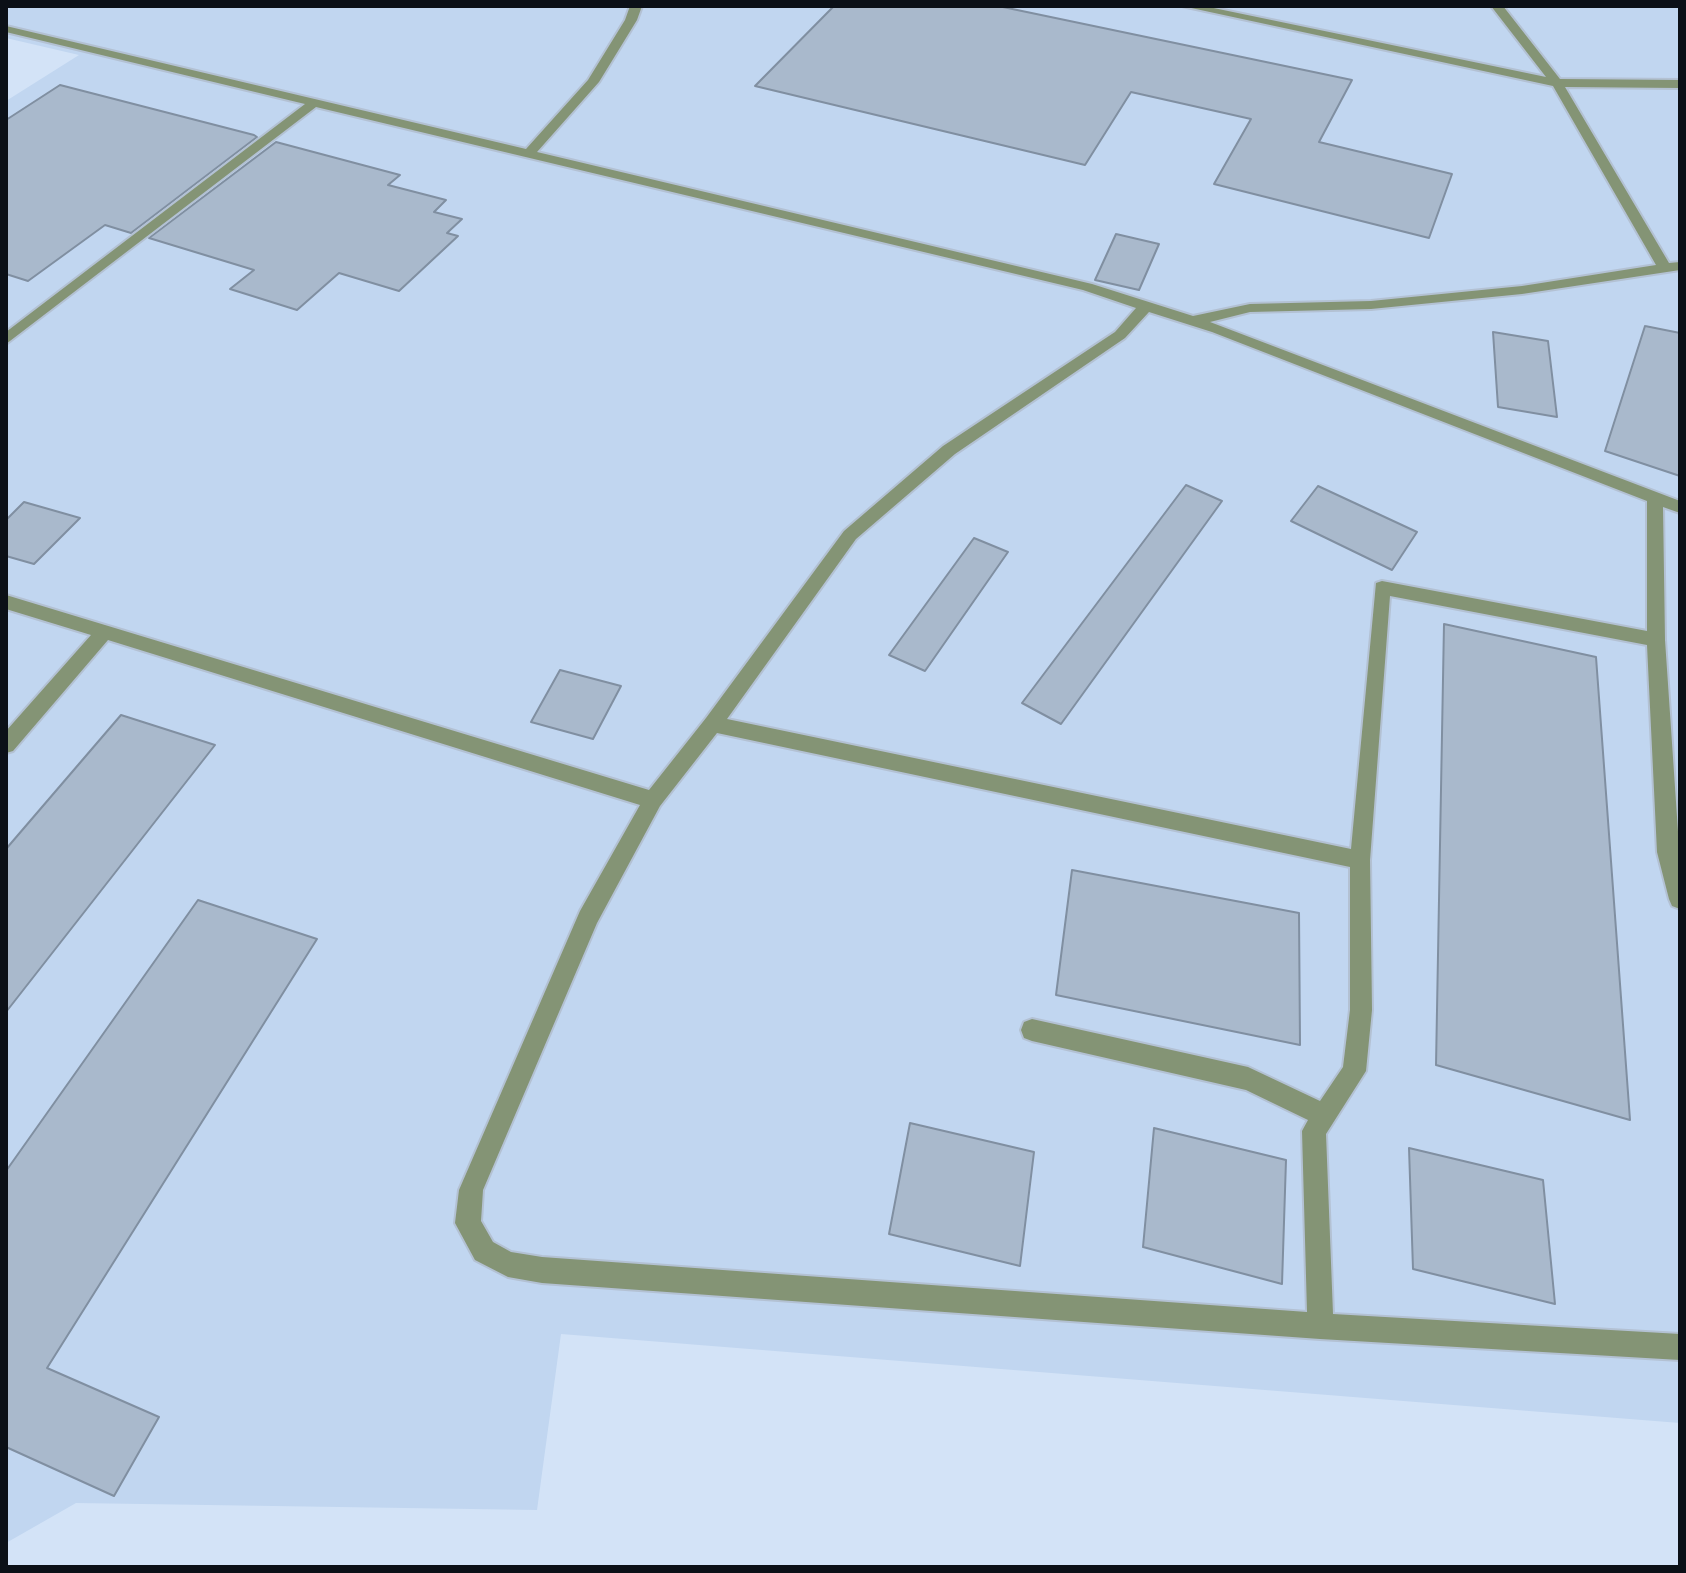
<!DOCTYPE html>
<html>
<head>
<meta charset="utf-8">
<style>
	body { margin:0 }
	#map { position:relative; width:1686px; height:1573px; overflow:hidden; background:#d3e3f7; font-family:"Crimson Pro",serif }
	canvas { display:block }
	.frame { position:absolute; inset:0; border:8px solid #0b1017; pointer-events:none }
</style>
</head>
<body>
<div id="map">
<canvas width="1686" height="1573"></canvas>
<div class="frame"></div>
</div>
<script>
const context = document.querySelector('canvas').getContext('2d');
context.lineJoin = 'round';
function fill(path, color) { context.fillStyle = color; context.fill(path, 'evenodd'); }
const poly = rows => new Path2D(rows.map(r => 'M' + r).join(''));
function stroke(path, color, width, dash) { context.strokeStyle = color; context.lineWidth = width; context.lineCap = dash ? 'butt' : 'round'; context.setLineDash(dash || []); context.stroke(path); }
fill(poly([
	[12,6,1680,6,1680,1423,561,1334,537,1510,76,1503,6,1543,6,101,79,55,6,38,6,10]
]), '#c1d6f0');
const building = poly([
	[834,6,998,6,1352,80,1319,142,1452,174,1429,238,1214,184,1251,119,1131,92,1085,165,755,86,834,6],
	[60,85,254,135,257,137,131,233,105,225,28,281,6,274,6,120,60,85],
	[276,142,400,175,388,185,446,200,434,212,462,219,447,233,458,236,399,291,339,273,297,310,230,289,254,270,149,238,276,142],
	[1116,234,1159,244,1139,290,1095,280,1116,234],
	[1645,326,1680,333,1680,476,1605,451,1645,326],
	[1493,332,1548,341,1557,417,1498,407,1493,332],
	[1186,485,1222,501,1061,724,1022,703,1186,485],
	[1318,486,1417,532,1392,570,1291,521,1318,486],
	[24,502,80,518,34,564,6,556,6,520,24,502],
	[974,538,1008,552,925,671,889,655,974,538],
	[1444,624,1596,657,1630,1120,1436,1065,1444,624],
	[560,670,621,686,593,739,531,722,560,670],
	[121,715,215,745,6,1012,6,849,121,715],
	[1072,870,1299,913,1300,1045,1056,995,1072,870],
	[198,900,317,939,47,1368,159,1417,114,1496,6,1447,6,1171,198,900],
	[910,1123,1034,1152,1020,1266,889,1234,910,1123],
	[1154,1128,1286,1160,1282,1284,1143,1247,1154,1128],
	[1409,1148,1543,1180,1555,1304,1413,1269,1409,1148]
]);
fill(building, '#a9b9cc');
stroke(building, '#808fa1', 2);
const minor = poly([
	[630,6,642,6,637,20,599,82,537,152,1092,284,1193,316,1250,304,1371,301,1522,286,1656,265,1553,86,1182,6,1204,6,1546,77,1491,6,1503,6,1560,79,1680,80,1680,88,1565,87,1669,263,1680,262,1680,270,1522,294,1371,309,1250,312,1210,322,1680,501,1680,513,1663,507,1665,640,1680,861,1680,909,1672,906,1669,899,1657,852,1647,645,1390,596,1370,860,1372,1010,1366,1071,1326,1134,1333,1314,1680,1334,1680,1360,1320,1339,542,1283,508,1277,475,1260,455,1223,459,1190,580,911,640,805,108,640,13,751,6,753,6,731,91,635,6,609,6,595,649,790,706,718,844,531,943,446,1115,332,1136,308,1083,290,316,107,6,344,6,332,305,104,6,32,6,26,526,149,588,80,625,20,630,6],
	[1149,312,1212,332,1647,501,1647,631,1382,581,1376,583,1351,849,727,719,856,539,955,454,1125,338,1149,312],
	[717,733,1350,867,1350,1010,1343,1067,1320,1101,1248,1067,1032,1019,1024,1022,1021,1030,1024,1038,1032,1041,1246,1090,1308,1120,1302,1131,1307,1312,542,1257,511,1252,493,1242,481,1221,483,1190,597,923,660,806,717,733]
]);
stroke(minor, '#b3c1d3', 4);
fill(minor, '#849475');
</script>
</body>
</html>
